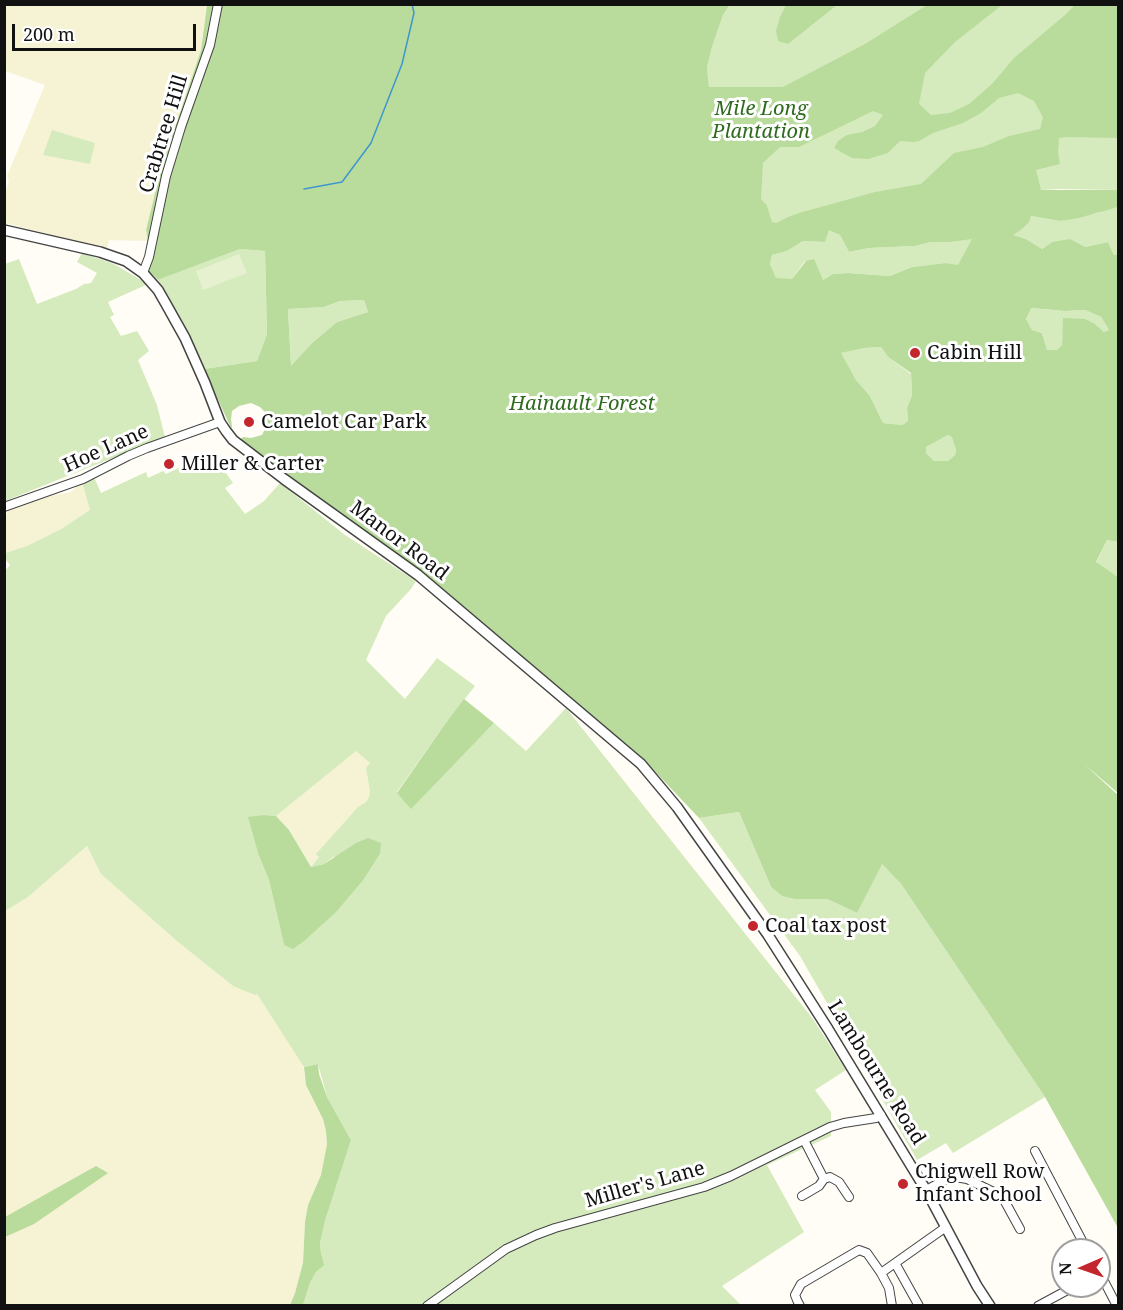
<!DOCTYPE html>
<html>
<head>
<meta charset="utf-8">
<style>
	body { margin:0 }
	#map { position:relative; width:1123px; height:1310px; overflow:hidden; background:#fffdf5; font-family:"Noto Serif",serif }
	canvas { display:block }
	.frame { position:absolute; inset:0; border:6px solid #111; pointer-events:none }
	.north { position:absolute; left:1051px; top:1238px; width:60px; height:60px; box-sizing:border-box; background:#fff; border:2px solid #a0a0a0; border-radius:50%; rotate:268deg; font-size:16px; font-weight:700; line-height:24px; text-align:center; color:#111 }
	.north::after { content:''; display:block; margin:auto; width:21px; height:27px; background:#c4262e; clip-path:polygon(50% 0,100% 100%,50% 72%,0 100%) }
	.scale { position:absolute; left:12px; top:24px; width:184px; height:27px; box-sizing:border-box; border:3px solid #111; border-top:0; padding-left:8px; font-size:18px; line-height:21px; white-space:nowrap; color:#111; -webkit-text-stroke:4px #fff; paint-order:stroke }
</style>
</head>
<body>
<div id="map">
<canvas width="1123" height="1310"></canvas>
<div class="frame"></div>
<div class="north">N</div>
<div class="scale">200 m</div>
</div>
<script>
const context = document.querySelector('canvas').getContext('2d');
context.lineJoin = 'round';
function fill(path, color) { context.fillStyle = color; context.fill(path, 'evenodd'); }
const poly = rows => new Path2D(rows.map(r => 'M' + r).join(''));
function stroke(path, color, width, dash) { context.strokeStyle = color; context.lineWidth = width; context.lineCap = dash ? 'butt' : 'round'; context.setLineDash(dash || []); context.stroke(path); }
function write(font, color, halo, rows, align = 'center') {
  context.font = font + ' "Noto Serif",serif'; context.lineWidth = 6; context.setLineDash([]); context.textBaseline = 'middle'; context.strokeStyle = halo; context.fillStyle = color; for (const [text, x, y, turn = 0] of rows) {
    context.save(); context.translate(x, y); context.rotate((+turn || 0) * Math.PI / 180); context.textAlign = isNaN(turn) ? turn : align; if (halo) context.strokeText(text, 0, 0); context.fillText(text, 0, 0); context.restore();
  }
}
fill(poly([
	[5,5,207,5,201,50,161,169,146,230,148,241,109,240,107,249,5,223,5,194,9,181,7,176,45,85,5,71],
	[82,482,90,510,61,529,27,546,5,553,5,514,7,513,9,507,50,496,71,492],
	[356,750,370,763,366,768,370,793,369,797,366,802,358,807,317,854,319,857,311,867,289,830,276,816],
	[87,846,101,874,178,942,233,986,257,994,303,1064,306,1085,323,1119,326,1131,327,1144,321,1175,308,1205,305,1222,303,1263,295,1293,290,1305,5,1305,4,911,28,897]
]), '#f6f3d4');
fill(poly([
	[730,5,1118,5,1118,190,1059,189,910,197,776,223,772,223,767,205,761,199,709,87,707,67,712,47,723,15],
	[52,130,95,143,90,164,43,155],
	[1118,207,1118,254,1114,255,1108,242,1085,247,1052,242,1042,249,1026,239,1012,235,1021,230,1031,216,1060,221,1098,213,1104,210],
	[828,229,840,235,849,252,869,248,915,246,931,242,951,242,973,238,958,266,945,263,912,267,890,276,848,273,833,274,823,280,805,261,792,279,776,279,770,264,772,255,787,251,803,241,825,242],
	[240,249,265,251,267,334,257,361,204,369,158,280],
	[82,253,114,264,148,284,108,302,114,315,110,317,121,336,137,331,149,351,138,360,157,405,165,437,5,501,5,264,19,259,37,304,76,289,84,284,91,283,97,273,77,262],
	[364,300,368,312,337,322,313,342,291,367,288,309,324,307,340,301],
	[1030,308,1065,311,1085,310,1101,317,1109,330,1104,332,1095,324,1062,334,1062,345,1058,350,1047,350,1042,333,1032,330,1026,319],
	[881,347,888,357,911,374,912,395,907,408,908,421,902,425,883,423,870,396,856,380,840,353,865,348],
	[948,435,952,436,956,450,955,455,948,461,934,461,926,453,926,447],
	[209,453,229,466,223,469,233,483,225,488,245,514,264,501,280,483,345,535,416,581,411,589,386,616,366,660,405,699,437,658,475,686,445,724,397,792,411,808,494,723,526,751,566,708,813,1019,846,1070,815,1090,831,1112,831,1136,767,1165,804,1232,722,1286,741,1305,303,1305,310,1283,316,1272,323,1265,321,1253,320,1243,325,1221,351,1140,327,1097,318,1064,304,1067,257,994,255,995,233,986,178,942,101,874,87,846,28,897,5,911,4,572,10,565,5,559,5,553,27,546,61,529,90,510,82,482,94,477,101,493,146,472,148,478,163,471,166,474],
	[356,751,370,763,366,768,370,792,369,797,366,802,358,807,316,854,319,857,311,867,324,864,333,857,380,854,364,879,284,945,269,880,259,856,264,815,276,816],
	[1107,540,1118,542,1118,577,1096,563],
	[739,812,771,887,782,896,794,899,827,899,857,913,881,863,901,884,1045,1097,953,1153,946,1143,917,1160,800,956,699,818]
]), '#d5ebbd');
fill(poly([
	[207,5,730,5,723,15,712,47,707,67,709,87,783,87,865,44,927,5,1002,5,955,42,925,73,919,104,931,115,950,113,969,104,992,84,1014,58,1065,15,1075,5,1118,5,1118,138,1067,137,1059,138,1058,152,1060,164,1036,170,1041,190,1118,190,1118,207,1079,218,1060,221,1031,216,1029,222,1021,230,1013,235,1026,239,1042,249,1052,242,1070,239,1085,247,1108,242,1114,255,1118,254,1118,542,1107,540,1096,562,1118,577,1118,793,1084,764,1118,795,1118,1228,1045,1097,901,884,882,864,857,913,827,899,794,899,782,896,771,887,739,812,699,818,644,760,573,701,260,457,241,439,243,437,251,438,262,435,267,425,266,413,260,407,251,403,239,406,232,411,231,419,232,427,231,428,204,369,257,361,267,334,265,251,240,249,158,280,151,273,142,268,146,259,148,241,146,230,161,169,201,50],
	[1018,93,1034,101,1043,117,1040,129,1009,136,983,147,954,153,921,184,875,192,799,213,788,217,776,223,772,222,767,205,761,199,763,163,780,147,799,147,873,111,883,115,875,126,862,132,847,135,838,141,834,148,852,158,868,159,888,153,900,141,913,142,919,141,933,133,963,123,981,113,999,98],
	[829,230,840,235,849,252,869,248,915,246,931,242,951,242,972,239,958,265,945,263,912,267,890,276,848,273,833,274,823,280,814,259,806,261,792,279,776,278,770,264,772,255,787,251,803,241,825,242],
	[364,300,368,312,337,322,313,342,291,366,288,309,324,307,340,301],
	[1031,308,1065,311,1085,310,1101,317,1109,330,1104,332,1095,324,1085,319,1063,318,1062,345,1057,350,1047,350,1042,333,1032,330,1026,319],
	[881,347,888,357,911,373,912,395,907,408,908,421,902,425,883,423,870,396,856,380,841,353,865,348],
	[948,435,952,437,956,450,955,455,948,461,934,461,926,453,926,447],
	[786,5,786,4,837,5,788,44,778,41,776,31,780,17],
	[464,699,494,723,411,809,397,793,445,724],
	[264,815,276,816,289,830,311,867,324,864,356,843,368,838,381,843,380,854,364,879,336,912,304,941,293,949,284,945,269,880,259,856,248,817],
	[318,1064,319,1074,327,1097,351,1140,325,1221,320,1243,321,1253,324,1265,316,1272,310,1283,303,1305,290,1305,295,1293,303,1263,305,1222,308,1205,321,1175,327,1144,326,1131,323,1119,306,1085,304,1067],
	[96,1166,108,1173,34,1224,5,1237,5,1217]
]), '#b9dc9c');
fill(poly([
	[239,254,247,273,203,290,196,271]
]), '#e6f2cf');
stroke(poly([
	[304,189,342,182,371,143,402,64,414,13,412,4]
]), '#3f96cf', 1.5);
const minor = poly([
	[143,273,149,257,166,176,181,127,210,45,218,4],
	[4,507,83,479,128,456,147,448,220,422],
	[804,1140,824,1179],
	[1035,1151,1087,1250],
	[926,1190,949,1178,955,1177,967,1179,1000,1195,1003,1198,1020,1229],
	[802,1196,819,1186,824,1179,830,1177,839,1182,849,1197],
	[895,1263,919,1306],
	[881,1273,946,1227],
	[1099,1276,1104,1281,1117,1306],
	[427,1306,506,1249,536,1235,555,1228,704,1187,731,1176,830,1127,844,1123,876,1118,881,1115],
	[800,1306,797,1300,795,1295,801,1284,859,1250,867,1253,881,1273,889,1288,892,1306],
	[1038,1306,1075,1286]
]);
const tertiary = poly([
	[4,230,100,252,126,261,143,273,158,290,166,304,185,338,205,383,220,422,226,431,233,440,284,479,418,575,641,764,677,807,768,935,828,1029,910,1164,926,1190,977,1286,990,1306]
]);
stroke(minor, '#444', 10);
stroke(tertiary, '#444', 12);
stroke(minor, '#fff', 8);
stroke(tertiary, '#fff', 9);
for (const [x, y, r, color] of [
	[915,353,6,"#c4262e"],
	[249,422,6,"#c4262e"],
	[169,464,6,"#c4262e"],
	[753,926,6,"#c4262e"],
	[903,1184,6,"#c4262e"]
]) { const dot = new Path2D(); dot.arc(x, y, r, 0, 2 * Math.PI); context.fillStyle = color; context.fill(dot); stroke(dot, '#fff', 2); }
write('italic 20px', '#2f6b1f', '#fff', [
	["Mile Long",761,109],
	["Plantation",761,132],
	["Hainault Forest",582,404]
]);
write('20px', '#111', '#fff', [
	["Crabtree Hill",164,134,-73],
	["Hoe Lane",106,449,-24],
	["Manor Road",399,541,37],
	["Lambourne Road",876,1073,58],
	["Miller's Lane",645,1185,-16]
]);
write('20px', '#111', '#fff', [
	["Cabin Hill",927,353],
	["Camelot Car Park",261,422],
	["Miller & Carter",181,464],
	["Coal tax post",765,926],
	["Chigwell Row",915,1172],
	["Infant School",915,1195]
], 'left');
</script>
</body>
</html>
